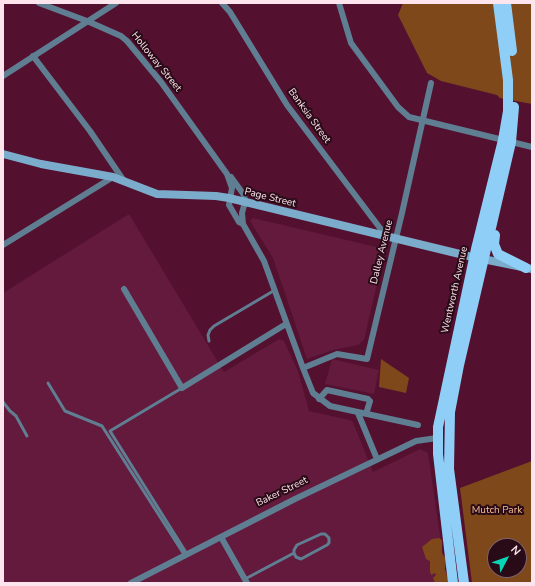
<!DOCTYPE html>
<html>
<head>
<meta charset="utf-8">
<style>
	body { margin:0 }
	#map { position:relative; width:535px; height:586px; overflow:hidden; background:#53102f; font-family:"Nunito Sans",sans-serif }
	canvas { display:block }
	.frame { position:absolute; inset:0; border:4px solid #fee4ec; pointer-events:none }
	.north { position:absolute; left:487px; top:538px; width:40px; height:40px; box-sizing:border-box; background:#280b17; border:1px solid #7e626c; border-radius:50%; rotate:49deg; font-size:11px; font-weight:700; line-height:16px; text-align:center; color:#fee4ec }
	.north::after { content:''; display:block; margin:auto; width:14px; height:18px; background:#07d5b6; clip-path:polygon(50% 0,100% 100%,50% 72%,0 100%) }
</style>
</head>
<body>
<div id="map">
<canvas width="535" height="586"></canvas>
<div class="frame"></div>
<div class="north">N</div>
</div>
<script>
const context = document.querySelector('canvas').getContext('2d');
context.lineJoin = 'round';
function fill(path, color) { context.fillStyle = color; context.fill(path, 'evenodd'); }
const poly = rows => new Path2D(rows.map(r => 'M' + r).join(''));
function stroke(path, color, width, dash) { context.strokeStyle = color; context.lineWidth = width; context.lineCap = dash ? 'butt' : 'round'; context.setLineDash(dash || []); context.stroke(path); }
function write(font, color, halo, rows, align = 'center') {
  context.font = font + ' "Nunito Sans",sans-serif'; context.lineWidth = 4; context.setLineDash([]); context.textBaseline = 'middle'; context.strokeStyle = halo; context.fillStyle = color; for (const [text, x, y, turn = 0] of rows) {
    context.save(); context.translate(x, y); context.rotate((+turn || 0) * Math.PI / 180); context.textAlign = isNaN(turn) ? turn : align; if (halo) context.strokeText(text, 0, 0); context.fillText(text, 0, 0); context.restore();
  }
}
fill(poly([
	[129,214,224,372,279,339,284,341,298,371,309,411,350,420,353,422,373,472,420,449,428,453,447,583,3,583,3,293],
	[253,218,385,249,364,340,358,345,333,350,307,359,273,258,250,221],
	[332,359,379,370,374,394,325,384]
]), '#631a3c');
fill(poly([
	[403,3,532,3,532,104,500,98,497,95,441,81,427,73,398,15],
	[381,359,409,378,406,393,379,387],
	[532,461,532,583,472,583,460,488],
	[495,546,519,546,519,570,495,570],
	[439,538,442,540,442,553,446,559,445,569,448,580,447,583,435,583,433,578,436,575,435,573,431,575,430,571,430,561,426,559,422,547,432,539]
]), '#7e481b');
stroke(poly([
	[209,341,208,335,210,330,214,326,275,290],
	[48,383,65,411,102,426,185,556],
	[182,388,110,431,187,554],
	[3,402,10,411,16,416,27,436],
	[245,579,294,553,294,550,297,545,321,534,325,534,329,538,329,543,327,545,301,559,296,557,294,553]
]), '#607e92', 3);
stroke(poly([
	[39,3,87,21,121,36,127,41,161,82,227,174,232,188,229,205,239,222,243,224,264,261,303,368,313,393,330,406,418,425],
	[222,3,230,12,287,105,386,236],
	[339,3,351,43,398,107,409,117,532,147],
	[33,56,90,131,124,181],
	[3,76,116,3],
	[231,177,244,195,245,202,242,213,243,224],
	[3,245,113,177],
	[124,289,182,388,286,324],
	[303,368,337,354,367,359,402,213,431,83],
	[319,399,327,390,368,399,370,401,366,414],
	[358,413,377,459],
	[221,537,247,583],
	[131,583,295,499,416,441,437,438]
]), '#607e92', 6);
stroke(poly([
	[3,154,41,164,113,177,157,194,216,196,229,198,468,256,532,269]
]), '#7baccb', 8);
stroke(poly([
	[506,3,512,51],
	[495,235,494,244,498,254,526,268],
	[453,583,438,454,438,427,476,249,503,140,508,111,508,80,498,3],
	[464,583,449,469,450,412,459,365,511,142,514,107]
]), '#8fcff7', 10);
write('10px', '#fee4ec', '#280b17', [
	["Holloway Street",156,62,51],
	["Banksia Street",309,116,54],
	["Page Street",270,198,14],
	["Dalley Avenue",382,252,-76],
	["Wentworth Avenue",455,290,-77],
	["Baker Street",282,492,-26]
]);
write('10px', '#f7be95', '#280b17', [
	["Mutch Park",497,511]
]);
</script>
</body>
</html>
